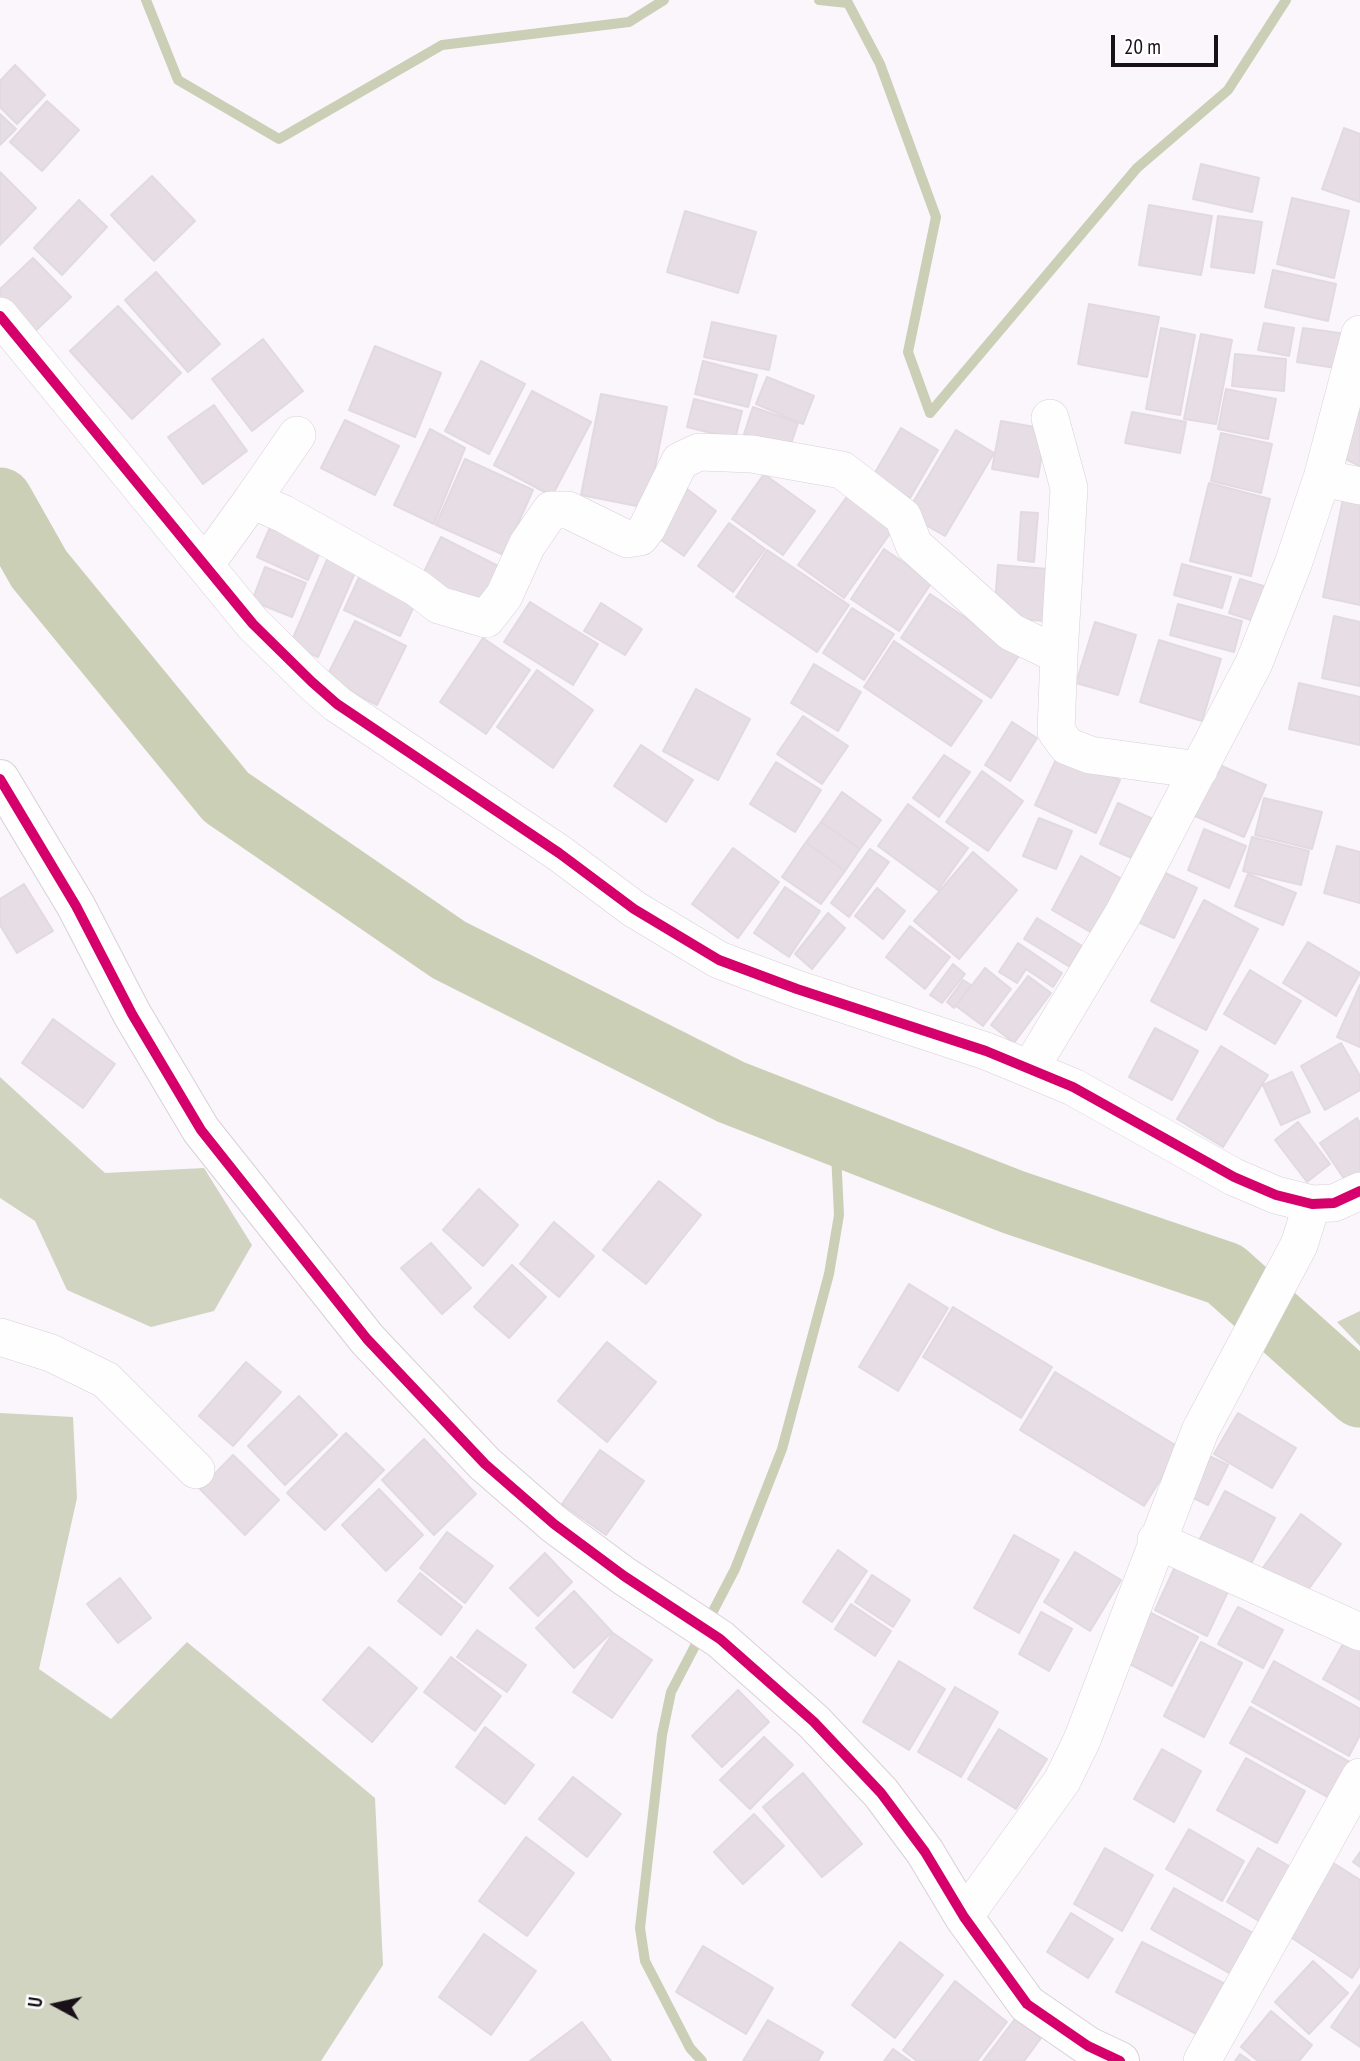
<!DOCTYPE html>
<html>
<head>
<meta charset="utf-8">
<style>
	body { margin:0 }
	#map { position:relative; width:1360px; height:2061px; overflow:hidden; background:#fbf6fb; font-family:"PT Sans Narrow",sans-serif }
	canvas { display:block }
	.north { position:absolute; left:21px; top:1970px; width:70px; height:70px; -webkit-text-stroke:5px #fff; paint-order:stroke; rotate:278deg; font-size:19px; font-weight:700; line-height:28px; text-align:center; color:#191018 }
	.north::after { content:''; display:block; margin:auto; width:24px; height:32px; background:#191018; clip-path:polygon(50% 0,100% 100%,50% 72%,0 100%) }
	.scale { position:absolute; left:1111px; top:35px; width:107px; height:32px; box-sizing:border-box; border:4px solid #191018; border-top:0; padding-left:9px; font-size:21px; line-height:24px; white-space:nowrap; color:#191018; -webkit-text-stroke:5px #fff; paint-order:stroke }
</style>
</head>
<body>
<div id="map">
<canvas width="1360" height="2061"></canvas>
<div class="north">U</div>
<div class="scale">20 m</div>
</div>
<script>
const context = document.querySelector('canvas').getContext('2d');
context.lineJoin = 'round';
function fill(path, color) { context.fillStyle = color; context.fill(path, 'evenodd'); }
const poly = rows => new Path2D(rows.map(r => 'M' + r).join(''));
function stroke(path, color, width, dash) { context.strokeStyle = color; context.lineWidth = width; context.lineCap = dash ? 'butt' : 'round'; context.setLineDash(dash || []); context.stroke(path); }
fill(poly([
	[0,1077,105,1173,204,1168,252,1245,214,1311,151,1327,67,1290,35,1221,0,1198],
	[1360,1311,1360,1346,1337,1322],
	[0,1413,73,1417,77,1498,39,1669,111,1719,187,1642,375,1798,383,1965,321,2061,0,2061]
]), '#d2d4c2');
stroke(poly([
	[146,0,178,80,279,139,442,45,629,22,664,0],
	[819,0,848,3,880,64,936,217,908,352,930,413,1137,168,1228,90,1286,0],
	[702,2061,690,2048,645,1961,640,1928,662,1735,671,1692,735,1569,782,1449,829,1274,839,1215,835,1132]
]), '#cbcfb6', 10);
stroke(poly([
	[0,500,39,569,226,797,449,950,731,1092,1013,1202,1225,1274,1360,1395]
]), '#cbcfb6', 65);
const building = poly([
	[15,65,45,95,17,124,0,107,0,81,15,65],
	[47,101,79,130,42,171,10,142,47,101],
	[0,114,16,129,0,145,0,114],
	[1344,128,1360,134,1360,202,1322,189,1344,128],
	[1201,164,1259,178,1252,212,1193,199,1201,164],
	[0,172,36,208,0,245,0,172],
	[152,176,195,221,154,261,111,215,152,176],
	[1292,198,1349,211,1334,278,1277,264,1292,198],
	[79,200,107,227,62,275,34,248,79,200],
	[1149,205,1212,216,1201,275,1139,265,1149,205],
	[685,211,756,232,738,293,667,272,685,211],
	[1218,216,1262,222,1254,273,1211,267,1218,216],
	[33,258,71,297,30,336,0,304,0,289,33,258],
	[1273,270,1336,284,1328,321,1265,307,1273,270],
	[156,272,220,344,188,372,125,300,156,272],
	[1089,304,1159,317,1147,377,1078,364,1089,304],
	[118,306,181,373,132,419,70,351,118,306],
	[712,322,776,336,769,370,704,357,712,322],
	[1264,323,1294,328,1289,356,1258,350,1264,323],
	[1161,328,1195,335,1180,415,1146,409,1161,328],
	[1303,328,1347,334,1342,369,1297,362,1303,328],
	[1201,334,1232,340,1216,424,1184,419,1201,334],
	[263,339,303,391,252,431,212,379,263,339],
	[375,346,441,373,415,437,349,410,375,346],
	[1235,354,1286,359,1284,391,1232,386,1235,354],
	[481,361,525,384,489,454,445,431,481,361],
	[703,361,757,375,748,407,695,394,703,361],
	[767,377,814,396,803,424,756,404,767,377],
	[1226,389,1276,399,1268,439,1218,429,1226,389],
	[532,391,591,422,552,496,494,465,532,391],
	[601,394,667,407,647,508,581,495,601,394],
	[694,399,742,411,735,439,687,427,694,399],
	[214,405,247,451,203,484,168,437,214,405],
	[753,407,798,423,789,450,744,434,753,407],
	[1360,411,1360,466,1339,456,1360,411],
	[1132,412,1186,422,1180,453,1125,443,1132,412],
	[345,420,399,446,375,495,321,468,345,420],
	[1001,421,1046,429,1038,477,992,469,1001,421],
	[901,428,938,450,910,498,873,476,901,428],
	[430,429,465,448,434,524,394,505,430,429],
	[956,430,994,453,945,536,906,514,956,430],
	[1221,433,1272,444,1261,493,1211,481,1221,433],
	[465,459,533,490,504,555,436,525,465,459],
	[764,474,815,511,783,555,732,519,764,474],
	[1209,483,1270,499,1251,576,1190,561,1209,483],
	[853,488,899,521,844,598,798,565,853,488],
	[687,489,716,511,684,556,654,535,687,489],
	[1343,499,1360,502,1360,605,1323,597,1343,499],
	[1021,512,1038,513,1034,562,1018,560,1021,512],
	[275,516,326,538,308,580,257,557,275,516],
	[729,523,765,549,733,592,698,566,729,523],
	[441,537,500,567,478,611,419,582,441,537],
	[884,549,932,582,899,631,851,599,884,549],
	[767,550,849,605,817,652,736,597,767,550],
	[329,555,357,568,318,657,290,645,329,555],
	[1182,564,1231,577,1222,608,1174,595,1182,564],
	[998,565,1061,570,1057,622,994,617,998,565],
	[265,567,306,583,292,617,252,601,265,567],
	[360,575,416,602,400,636,344,610,360,575],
	[1240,579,1270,588,1260,623,1229,613,1240,579],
	[930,594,1020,654,991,698,901,638,930,594],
	[530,602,598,644,573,685,504,642,530,602],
	[601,603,642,629,625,655,584,631,601,603],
	[1178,604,1242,621,1234,652,1170,635,1178,604],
	[852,608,894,634,864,680,823,653,852,608],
	[1334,616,1360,622,1360,686,1322,678,1334,616],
	[355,621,406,646,377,705,326,678,355,621],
	[1095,622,1136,635,1118,695,1076,683,1095,622],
	[483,638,530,670,486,734,440,702,483,638],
	[1159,640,1221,659,1202,721,1140,702,1159,640],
	[894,641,982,701,951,746,864,687,894,641],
	[814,664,861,692,838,731,791,703,814,664],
	[537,670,593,710,553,768,497,727,537,670],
	[1299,683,1360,697,1360,745,1289,729,1299,683],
	[696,689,750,719,718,780,663,751,696,689],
	[803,716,848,746,822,784,777,754,803,716],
	[1012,722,1037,738,1010,781,985,765,1012,722],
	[641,745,693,780,666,822,614,786,641,745],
	[1059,753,1120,780,1096,833,1035,805,1059,753],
	[944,755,970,772,939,817,913,798,944,755],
	[776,762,821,790,795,832,750,804,776,762],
	[1217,764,1266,785,1244,837,1195,816,1217,764],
	[982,771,1023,801,988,851,946,822,982,771],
	[842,792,881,820,860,849,821,822,842,792],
	[1264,798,1322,812,1312,849,1255,835,1264,798],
	[1118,803,1153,819,1134,859,1100,844,1118,803],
	[908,804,968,848,938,890,878,846,908,804],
	[1039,818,1072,831,1056,869,1023,856,1039,818],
	[821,822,860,849,845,871,806,842,821,822],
	[1204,829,1246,846,1229,888,1188,870,1204,829],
	[1252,837,1309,851,1301,885,1243,871,1252,837],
	[806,842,845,871,821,904,782,877,806,842],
	[1337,846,1360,852,1360,903,1324,893,1337,846],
	[733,848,779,882,738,938,692,904,733,848],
	[870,849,889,862,849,917,831,903,870,849],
	[973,852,1017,890,959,959,914,921,973,852],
	[1081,856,1131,884,1101,938,1052,910,1081,856],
	[1155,868,1197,888,1174,938,1131,919,1155,868],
	[1248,874,1296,893,1283,925,1235,906,1248,874],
	[24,884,53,931,17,953,0,925,0,899,24,884],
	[785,887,820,911,789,957,754,933,785,887],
	[877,888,905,911,883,939,855,916,877,888],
	[1204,900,1258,929,1206,1030,1151,1001,1204,900],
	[828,913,845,928,812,969,795,954,828,913],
	[1037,918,1082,946,1070,967,1024,939,1037,918],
	[910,926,950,957,925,989,886,957,910,926],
	[1308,942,1360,973,1336,1016,1283,983,1308,942],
	[1018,943,1062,973,1053,987,1026,969,1017,983,999,972,1018,943],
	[953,964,965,974,942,1003,930,995,953,964],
	[985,968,1011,989,983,1026,956,1006,985,968],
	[1250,970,1301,1001,1275,1044,1224,1014,1250,970],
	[1028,976,1051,993,1014,1043,991,1025,1028,976],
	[963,980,971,985,954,1008,947,1002,963,980],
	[1360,985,1360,1047,1337,1037,1360,985],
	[53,1019,115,1064,83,1108,22,1063,53,1019],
	[1155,1028,1198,1051,1172,1100,1129,1077,1155,1028],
	[1341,1043,1360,1076,1360,1090,1325,1110,1301,1066,1341,1043],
	[1221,1046,1268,1075,1223,1147,1177,1119,1221,1046],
	[1292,1072,1310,1112,1281,1125,1263,1085,1292,1072],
	[1357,1118,1360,1123,1360,1183,1351,1189,1320,1143,1357,1118],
	[1298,1122,1330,1164,1307,1182,1275,1140,1298,1122],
	[659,1181,701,1215,646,1284,603,1250,659,1181],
	[479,1189,518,1225,483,1266,443,1230,479,1189],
	[554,1222,594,1256,559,1297,520,1264,554,1222],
	[431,1243,471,1288,442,1314,401,1268,431,1243],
	[512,1265,546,1297,509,1338,474,1307,512,1265],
	[909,1284,948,1308,898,1391,859,1367,909,1284],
	[953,1307,1052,1367,1021,1418,923,1357,953,1307],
	[607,1342,656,1382,607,1442,558,1401,607,1342],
	[246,1362,281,1392,233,1446,199,1416,246,1362],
	[1055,1372,1180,1448,1144,1506,1020,1430,1055,1372],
	[299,1396,337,1435,285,1485,248,1446,299,1396],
	[1238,1413,1296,1448,1272,1488,1214,1454,1238,1413],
	[346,1433,384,1470,325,1530,287,1493,346,1433],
	[424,1439,476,1494,434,1535,382,1480,424,1439],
	[600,1450,644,1481,606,1535,562,1504,600,1450],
	[1203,1453,1228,1465,1208,1505,1183,1493,1203,1453],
	[233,1455,279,1500,245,1535,200,1489,233,1455],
	[379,1489,423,1535,386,1571,342,1525,379,1489],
	[1225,1491,1275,1518,1245,1575,1195,1548,1225,1491],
	[1301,1514,1341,1544,1300,1601,1260,1572,1301,1514],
	[447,1532,493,1566,465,1603,420,1568,447,1532],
	[1014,1535,1059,1560,1019,1633,974,1608,1014,1535],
	[838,1550,867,1571,832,1622,803,1602,838,1550],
	[1075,1552,1121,1580,1090,1631,1044,1602,1075,1552],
	[545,1553,572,1582,538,1616,510,1588,545,1553],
	[1179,1558,1232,1583,1207,1636,1155,1610,1179,1558],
	[420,1573,462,1607,441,1635,398,1601,420,1573],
	[872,1575,910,1600,893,1627,855,1602,872,1575],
	[120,1578,151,1618,118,1643,87,1604,120,1578],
	[574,1591,612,1632,574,1668,536,1628,574,1591],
	[851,1604,891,1631,875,1656,835,1629,851,1604],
	[1238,1607,1283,1630,1263,1668,1218,1644,1238,1607],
	[1041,1612,1072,1629,1049,1671,1019,1654,1041,1612],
	[1151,1613,1198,1637,1172,1686,1126,1662,1151,1613],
	[477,1630,526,1665,507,1692,457,1657,477,1630],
	[613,1633,652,1660,612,1718,573,1692,613,1633],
	[1347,1637,1360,1644,1360,1700,1323,1679,1347,1637],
	[1201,1642,1242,1663,1204,1737,1164,1716,1201,1642],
	[369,1647,417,1688,372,1742,323,1700,369,1647],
	[451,1657,501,1696,475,1731,424,1692,451,1657],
	[899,1661,945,1689,909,1750,863,1722,899,1661],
	[1274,1661,1360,1709,1360,1735,1349,1756,1252,1702,1274,1661],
	[955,1687,998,1712,961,1777,918,1752,955,1687],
	[738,1690,769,1722,722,1767,692,1736,738,1690],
	[1250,1707,1355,1765,1335,1801,1230,1743,1250,1707],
	[485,1727,534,1765,505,1804,456,1767,485,1727],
	[999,1729,1047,1759,1016,1809,968,1779,999,1729],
	[764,1737,793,1765,750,1809,720,1780,764,1737],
	[1162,1749,1201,1771,1174,1822,1134,1799,1162,1749],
	[1246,1758,1305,1791,1277,1843,1217,1810,1246,1758],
	[803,1773,862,1844,822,1877,763,1807,803,1773],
	[573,1777,621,1814,587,1857,539,1819,573,1777],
	[754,1814,784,1846,743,1884,714,1852,754,1814],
	[1189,1829,1244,1861,1222,1901,1166,1869,1189,1829],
	[526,1837,574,1873,527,1936,479,1901,526,1837],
	[1105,1848,1153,1875,1122,1931,1074,1904,1105,1848],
	[1258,1848,1301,1873,1269,1927,1227,1902,1258,1848],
	[1360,1852,1360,1867,1353,1862,1360,1852],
	[1327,1859,1360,1880,1360,1966,1352,1978,1280,1930,1327,1859],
	[1174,1888,1253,1933,1231,1974,1151,1929,1174,1888],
	[1071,1913,1113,1939,1088,1978,1047,1952,1071,1913],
	[484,1934,536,1971,491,2035,439,1997,484,1934],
	[900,1942,943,1975,895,2038,852,2005,900,1942],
	[1142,1942,1235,1989,1208,2040,1116,1992,1142,1942],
	[703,1946,773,1988,746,2034,676,1992,703,1946],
	[1313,1961,1348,1993,1309,2034,1275,2002,1313,1961],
	[955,1981,1007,2022,977,2061,917,2061,903,2050,955,1981],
	[1360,1985,1360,2047,1331,2027,1360,1985],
	[1271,2011,1312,2045,1299,2061,1258,2061,1241,2047,1271,2011],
	[1015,2019,1041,2038,1024,2061,983,2061,1015,2019],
	[768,2020,823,2052,818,2061,743,2061,768,2020],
	[582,2022,611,2061,530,2061,582,2022],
	[893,2049,910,2061,884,2061,893,2049],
	[1240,2054,1250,2061,1235,2061,1240,2054]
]);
fill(building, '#e6dde5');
stroke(building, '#e2dae1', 2);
const minor = poly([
	[0,316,253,624,312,682,337,704,559,853,634,909,719,960,797,989,986,1051,1073,1087,1234,1177,1276,1195,1312,1204,1334,1203,1360,1191],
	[1050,418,1069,488,1059,655],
	[1322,478,1360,486],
	[252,500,297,435],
	[205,565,252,500,284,514,417,588,439,605,486,619,504,596,527,545,551,510,568,510,627,539,640,537,647,528,680,461,699,452,752,454,842,470,903,517,914,545,1011,632,1059,655,1056,731,1067,746,1090,755,1199,770],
	[1030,1069,1123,914,1254,663,1293,564,1322,478,1360,334],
	[0,1337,51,1353,106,1380,196,1470],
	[1156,1540,1360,1632],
	[964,1917,1062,1781,1082,1740,1200,1431,1299,1245,1312,1204],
	[1202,2061,1360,1777]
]);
const tertiary = poly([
	[0,779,76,906,132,1014,201,1130,367,1339,485,1464,554,1524,624,1576,720,1639,814,1722,881,1793,925,1852,964,1917,1027,2004,1088,2046,1120,2061]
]);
stroke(minor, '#d8d1d7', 38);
stroke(tertiary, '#d8d1d7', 40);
stroke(minor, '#fefefe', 37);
stroke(tertiary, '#fefefe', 38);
stroke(poly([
	[0,316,253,624,312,682,337,704,559,853,634,909,719,960,797,989,986,1051,1073,1087,1234,1177,1276,1195,1312,1204,1334,1203,1360,1191],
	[0,779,76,906,132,1014,201,1130,367,1339,485,1464,554,1524,624,1576,720,1639,814,1722,881,1793,925,1852,964,1917,1027,2004,1088,2046,1120,2061]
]), '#d6006c', 10);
</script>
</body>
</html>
